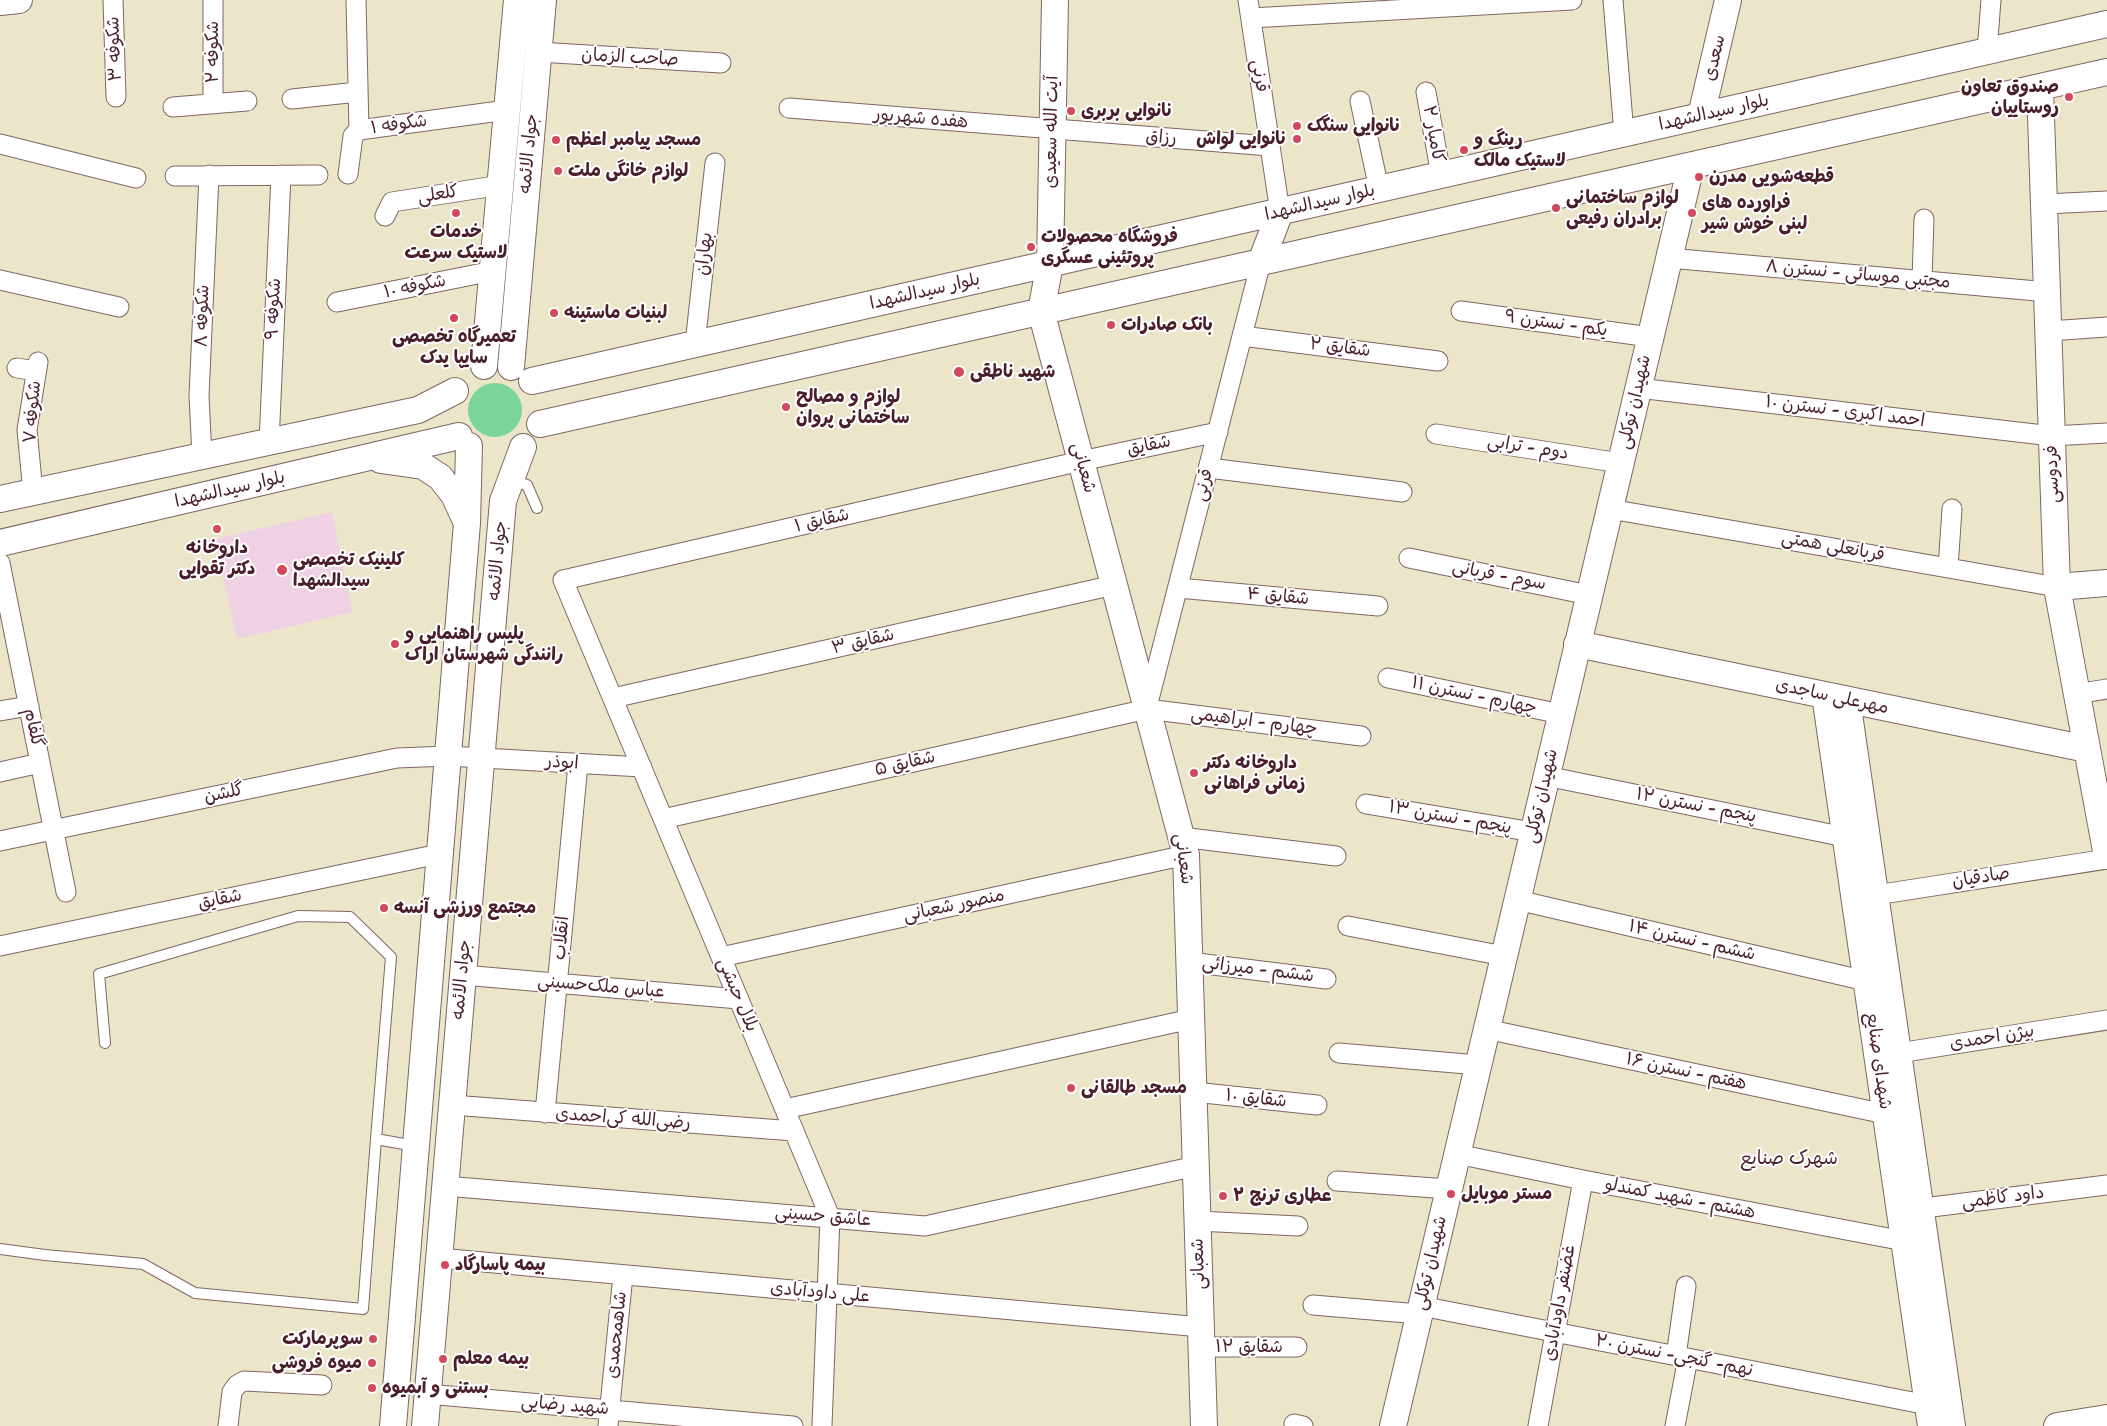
<!DOCTYPE html>
<html>
<head>
<meta charset="utf-8">
<style>
	body { margin:0 }
	canvas { display:block; background:#ebe6c9 }
</style>
</head>
<body>
<canvas width="2107" height="1426"></canvas>
<script>
const context = document.querySelector('canvas').getContext('2d');
context.lineJoin = 'round';
function fill(path, color) { context.fillStyle = color; context.fill(path, 'evenodd'); }
const poly = rows => new Path2D(rows.map(r => 'M' + r).join(''));
function stroke(path, color, width, dash) { context.strokeStyle = color; context.lineWidth = width; context.lineCap = dash ? 'butt' : 'round'; context.setLineDash(dash || []); context.stroke(path); }
function write(font, color, halo, rows, align = 'center') {
  context.font = font + ' Sriracha,"Playpen Sans Arabic",sans-serif'; context.lineWidth = 4; context.setLineDash([]); context.textBaseline = 'middle'; context.strokeStyle = halo; context.fillStyle = color; for (const [text, x, y, turn = 0] of rows) {
    context.save(); context.translate(x, y); context.rotate((+turn || 0) * Math.PI / 180); context.textAlign = isNaN(turn) ? turn : align; if (halo) context.strokeText(text, 0, 0); context.fillText(text, 0, 0); context.restore();
  }
}
fill(poly([
	[332,512,352,612,237,639,215,539]
]), '#f0d0e5');
fill(poly([
	'468 410a27 27 0 1 1 54 0a27 27 0 1 1-54 0Z'
]), '#7bd49a');
const lane = poly([
	[512,480,527,485,537,508],
	[105,1043,99,974,298,916,350,917,391,957,376,1139],
	[0,1249,45,1255,143,1264,195,1293,363,1309,376,1139,415,1146]
]);
const street = poly([
	[113,0,116,97],
	[213,0,213,103],
	[356,0,359,130,507,110],
	[1248,0,1280,212],
	[1613,0,1624,134],
	[1251,18,1572,0],
	[538,52,721,63],
	[1987,52,1991,0],
	[1426,92,1441,175],
	[292,99,358,92],
	[1360,101,1379,189],
	[173,107,247,101],
	[789,108,1270,146],
	[0,144,136,178],
	[348,174,353,136,359,130],
	[175,176,318,175],
	[2045,204,2107,201],
	[385,216,392,202,501,185],
	[1669,258,2048,292],
	[0,280,119,307],
	[1922,280,1924,219],
	[337,302,493,271],
	[1461,311,1650,337],
	[2049,331,2107,327],
	[1242,336,1438,361],
	[695,344,715,163],
	[17,368,36,371],
	[1638,388,2052,436,2107,433],
	[1436,434,1620,463],
	[269,443,281,175],
	[202,456,199,396,209,175],
	[1209,468,1402,492],
	[33,492,27,430,38,362],
	[1610,509,2057,587],
	[1409,558,1589,595],
	[0,563,66,892],
	[1948,568,1952,509],
	[1178,588,1378,606],
	[1388,678,1561,714],
	[2076,694,2107,689],
	[613,698,1114,585],
	[1147,707,1261,262],
	[0,711,29,706],
	[0,772,40,763],
	[1546,776,1845,837],
	[1366,804,1533,832],
	[663,819,1147,709,1361,736],
	[1181,837,1336,856],
	[0,841,397,758,448,756,642,767],
	[1863,897,2107,859],
	[1517,900,1866,981],
	[1348,926,1504,956],
	[0,946,439,854],
	[721,957,1186,855],
	[1189,962,1326,979],
	[463,975,739,999],
	[1486,1029,1885,1114],
	[1339,1053,1478,1065],
	[1886,1055,2107,1020],
	[1194,1092,1317,1105],
	[452,1105,794,1131],
	[785,1109,1191,1019],
	[545,1113,578,764],
	[1457,1154,1583,1180,1904,1241],
	[1337,1181,1449,1189],
	[445,1186,925,1226,1196,1166],
	[1908,1210,2107,1185],
	[1198,1221,1298,1226],
	[439,1258,1201,1327],
	[1313,1305,1419,1314],
	[1421,1306,1928,1405],
	[1202,1347,1297,1347],
	[1676,1356,1686,1286],
	[427,1394,793,1426],
	[1294,1424,1303,1426],
	[228,1426,232,1392,237,1385,244,1381,322,1385],
	[608,1426,623,1275],
	[822,1426,830,1217,563,580,1081,461,1218,432],
	[1538,1426,1583,1180],
	[1675,1426,1688,1358]
]);
const secondary = poly([
	[1055,0,1050,264,1041,311,1186,855,1204,1426],
	[0,2,19,0],
	[2040,87,2057,587,2107,856],
	[1701,116,1728,0],
	[1261,262,1280,212],
	[484,366,517,0],
	[511,367,543,0],
	[532,381,2107,24],
	[540,424,2107,72],
	[381,460,423,466,440,477,454,495,466,521],
	[0,499,418,410,455,391],
	[0,543,459,436],
	[2057,587,2107,583],
	[1577,644,2087,749],
	[1825,695,1931,1426],
	[1847,700,1952,1426],
	[393,1426,467,523,469,446],
	[425,1426,503,501,523,447],
	[1393,1426,1691,166],
	[2057,1426,2107,1418]
]);
stroke(lane, '#826562', 12);
stroke(street, '#826562', 21);
stroke(secondary, '#826562', 28);
stroke(lane, '#fff', 10);
stroke(street, '#fff', 19);
stroke(secondary, '#fff', 26);
for (const [x, y, r, color] of [
	[2069,97,5,"#d1495b"],
	[1071,111,5,"#d1495b"],
	[1297,126,5,"#d1495b"],
	[1297,139,5,"#d1495b"],
	[556,140,5,"#d1495b"],
	[1464,150,5,"#d1495b"],
	[558,171,5,"#d1495b"],
	[1699,177,5,"#d1495b"],
	[1556,208,5,"#d1495b"],
	[456,213,5,"#d1495b"],
	[1692,213,5,"#d1495b"],
	[1031,247,5,"#d1495b"],
	[554,313,5,"#d1495b"],
	[454,318,5,"#d1495b"],
	[1111,325,5,"#d1495b"],
	[959,372,6,"#d1495b"],
	[786,407,5,"#d1495b"],
	[217,529,5,"#d1495b"],
	[282,570,6,"#d1495b"],
	[395,644,5,"#d1495b"],
	[1194,773,5,"#d1495b"],
	[384,908,5,"#d1495b"],
	[1071,1088,5,"#d1495b"],
	[1451,1194,5,"#d1495b"],
	[1223,1196,5,"#d1495b"],
	[445,1265,5,"#d1495b"],
	[373,1339,5,"#d1495b"],
	[443,1359,5,"#d1495b"],
	[372,1363,5,"#d1495b"],
	[372,1388,5,"#d1495b"]
]) { const dot = new Path2D(); dot.arc(x, y, r, 0, 2 * Math.PI); context.fillStyle = color; context.fill(dot); stroke(dot, '#fff', 2); }
write('18px', '#4a1f2b', '#fff', [
	["شکوفه ۳",115,49,-92],
	["شکوفه ۲",213,52,-90],
	["صاحب الزمان",630,58,3],
	["سعدی",1715,58,-77],
	["قرنی",1259,76,81],
	["بلوار سیدالشهدا",1714,113,-13],
	["هفده شهریور",921,119,5],
	["شکوفه ۱",399,125,-8],
	["آیت الله سعیدی",1052,132,-89],
	["کامیار ۲",1433,134,80],
	["رزاق",1161,138,4],
	["جواد الائمه",529,154,-85],
	["کلعلی",438,195,-9],
	["بلوار سیدالشهدا",1320,203,-13],
	["بهاران",705,254,-84],
	["مجتبی موسائی - نسترن ۸",1858,275,5],
	["شکوفه ۱۰",415,287,-11],
	["بلوار سیدالشهدا",925,292,-13],
	["شکوفه ۹",274,309,-87],
	["شکوفه ۸",203,316,-88],
	["یکم - نسترن ۹",1556,324,8],
	["شقایق ۲",1340,348,7],
	["شهیدان توکلی",1635,402,-77],
	["شکوفه ۷",33,412,-85],
	["احمد اکبری - نسترن ۱۰",1845,412,7],
	["شقایق",1149,446,-12],
	["دوم - ترابی",1528,448,9],
	["شعبانی",1083,468,75],
	["فردوسی",2053,474,-92],
	["قرنی",1204,485,-76],
	["بلوار سیدالشهدا",230,490,-13],
	["شقایق ۱",822,521,-13],
	["قربانعلی همتی",1833,547,10],
	["جواد الائمه",498,561,-85],
	["سوم - قربانی",1499,576,11],
	["شقایق ۴",1278,597,5],
	["شقایق ۳",863,642,-13],
	["چهارم - نسترن ۱۱",1474,696,12],
	["مهرعلی ساجدی",1832,697,12],
	["چهارم - ابراهیمی",1254,722,7],
	["گلفام",33,728,78],
	["ابوذر",562,763,3],
	["شقایق ۵",905,764,-13],
	["گلشن",224,794,-12],
	["شهیدان توکلی",1542,796,-77],
	["پنجم - نسترن ۱۲",1696,806,11],
	["پنجم - نسترن ۱۳",1450,818,10],
	["شعبانی",1183,859,82],
	["صادقیان",1981,878,-9],
	["شقایق",220,900,-12],
	["منصور شعبانی",954,906,-12],
	["انقلاب",562,938,-85],
	["ششم - نسترن ۱۴",1692,941,13],
	["ششم - میرزائی",1258,970,7],
	["جواد الائمه",462,980,-85],
	["عباس ملک‌حسینی",601,987,5],
	["بلال حبشی",737,995,67],
	["بیژن احمدی",1992,1038,-9],
	["شهدای صنایع",1878,1061,82],
	["هفتم - نسترن ۱۶",1686,1072,12],
	["شقایق ۱۰",1256,1099,6],
	["رضی‌الله کی‌احمدی",623,1119,4],
	["داود کاظمی",2003,1198,-7],
	["هشتم - شهید کمندلو",1680,1199,11],
	["عاشق حسینی",823,1217,5],
	["شهیدان توکلی",1431,1263,-77],
	["شعبانی",1199,1264,-92],
	["علی داودآبادی",820,1293,5],
	["غضنفر داودآبادی",1560,1303,-80],
	["شاهمحمدی",617,1335,-84],
	["شقایق ۱۲",1249,1347],
	["نهم- گنجی- نسترن ۲۰",1674,1356,11],
	["شهید رضایی",565,1406,5]
]);
write('bold 18px', '#4a1f2b', '#fff', [
	["صندوق تعاون",2059,87,"right"],
	["روستاییان",2059,108,"right"],
	["نانوایی بربری",1081,111],
	["نانوایی سنگک",1307,126],
	["نانوایی لواش",1287,139,"right"],
	["مسجد پیامبر اعظم",566,140],
	["رینگ و",1474,140],
	["لاستیک مالک",1474,161],
	["لوازم خانگی ملت",568,171],
	["قطعه‌شویی مدرن",1709,177],
	["لوازم ساختمانی",1566,198],
	["برادران رفیعی",1566,219],
	["فراورده های",1702,203],
	["لبنی خوش شیر",1702,224],
	["خدمات",456,232,"center"],
	["لاستیک سرعت",456,253,"center"],
	["فروشگاه محصولات",1041,237],
	["پروتئینی عسگری",1041,258],
	["لبنیات ماستینه",564,313],
	["بانک صادرات",1121,325],
	["تعمیرگاه تخصصی",454,337,"center"],
	["سایپا یدک",454,358,"center"],
	["شهید ناطقی",970,372],
	["لوازم و مصالح",796,397],
	["ساختمانی پروان",796,418],
	["داروخانه",217,548,"center"],
	["دکتر تقوایی",217,569,"center"],
	["کلینیک تخصصی",293,560],
	["سیدالشهدا",293,581],
	["پلیس راهنمایی و",405,634],
	["رانندگی شهرستان اراک",405,655],
	["داروخانه دکتر",1204,763],
	["زمانی فراهانی",1204,784],
	["مجتمع ورزشی آنسه",394,908],
	["مسجد طالقانی",1081,1088],
	["مستر موبایل",1461,1194],
	["عطاری ترنج ۲",1233,1196],
	["بیمه پاسارگاد",455,1265],
	["سوپرمارکت",363,1339,"right"],
	["بیمه معلم",453,1359],
	["میوه فروشی",362,1363,"right"],
	["بستنی و آبمیوه",382,1388]
], 'left');
write('19px', '#4a1f2b', '#fff', [
	["شهرک صنایع",1789,1159]
]);
</script>
</body>
</html>
